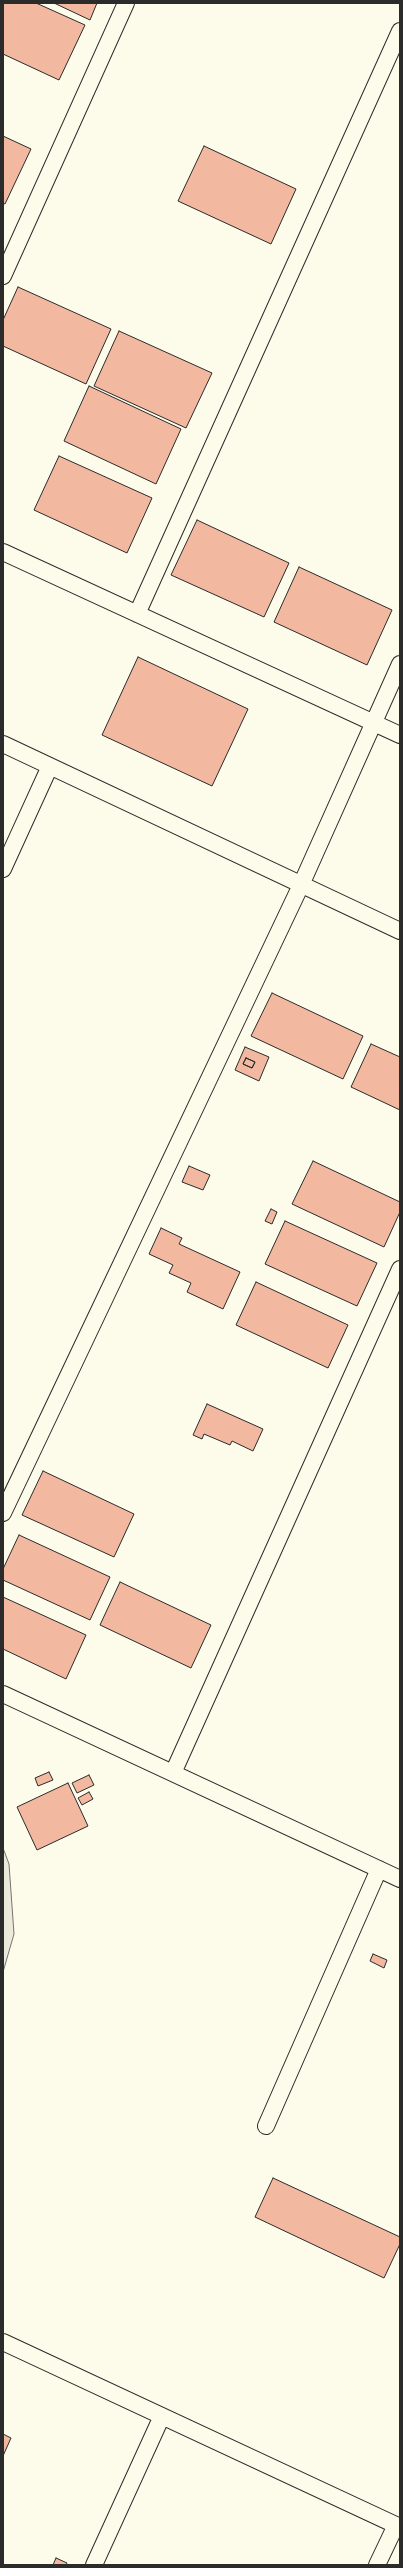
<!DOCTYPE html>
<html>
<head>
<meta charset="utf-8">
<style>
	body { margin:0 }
	#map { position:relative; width:403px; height:2568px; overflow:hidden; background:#fdfbea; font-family:Barlow,sans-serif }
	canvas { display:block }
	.frame { position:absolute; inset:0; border:4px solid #2b2b2b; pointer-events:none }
</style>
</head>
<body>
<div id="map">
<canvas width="403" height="2568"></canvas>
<div class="frame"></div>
</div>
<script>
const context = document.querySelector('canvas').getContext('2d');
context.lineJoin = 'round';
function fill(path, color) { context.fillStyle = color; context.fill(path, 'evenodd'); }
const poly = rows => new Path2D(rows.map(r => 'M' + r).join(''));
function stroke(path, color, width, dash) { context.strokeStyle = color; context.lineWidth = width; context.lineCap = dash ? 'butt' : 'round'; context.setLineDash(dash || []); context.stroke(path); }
const green = poly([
	[3,1848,9,1864,14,1934,3,1972,3,1848]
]);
fill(green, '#ecebdb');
stroke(green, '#74746e', 1);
const building = poly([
	[3,3,36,3,85,25,59,80,3,54,3,3],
	[54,3,97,3,90,20,54,3],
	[3,136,31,149,5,204,3,203,3,136],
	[204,146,296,189,271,244,178,201,204,146],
	[18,287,111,329,86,384,3,346,3,320,18,287],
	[119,331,212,373,186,428,94,386,119,331],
	[89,386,181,429,156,484,64,441,89,386],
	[59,456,152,498,127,553,34,510,59,456],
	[197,520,289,563,264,617,171,575,197,520],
	[299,567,392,610,367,665,274,622,299,567],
	[138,657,248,709,212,786,102,735,138,657],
	[272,993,363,1036,343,1079,251,1036,272,993],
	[371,1044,400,1057,400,1110,351,1087,371,1044],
	[245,1047,269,1057,259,1081,235,1070,245,1047],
	[246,1058,255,1062,252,1068,243,1064,246,1058],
	[246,1058,255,1062,252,1068,243,1064,246,1058],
	[313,1161,400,1202,400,1212,384,1247,292,1204,313,1161],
	[189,1166,210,1175,203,1190,182,1182,189,1166],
	[271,1209,277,1212,272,1224,265,1221,271,1209],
	[285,1221,377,1263,357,1306,265,1264,285,1221],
	[161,1228,182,1238,179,1244,240,1272,223,1309,187,1292,191,1283,169,1273,173,1265,149,1254,161,1228],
	[256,1282,348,1325,328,1368,236,1325,256,1282],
	[207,1404,263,1429,253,1451,232,1441,230,1445,204,1434,202,1439,193,1435,207,1404],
	[43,1471,134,1514,114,1557,22,1515,43,1471],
	[19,1535,110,1577,90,1620,3,1580,3,1569,19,1535],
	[120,1582,211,1625,191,1668,100,1625,120,1582],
	[3,1597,86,1635,66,1679,3,1649,3,1597],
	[49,1772,53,1780,38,1786,35,1778,49,1772],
	[89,1775,94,1785,77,1793,72,1783,89,1775],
	[68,1783,88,1826,37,1850,17,1807,68,1783],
	[89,1792,93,1799,82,1805,78,1798,89,1792],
	[373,1954,387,1960,384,1968,370,1961,373,1954],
	[273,2178,400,2237,400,2244,384,2278,255,2217,273,2178],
	[3,2434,11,2438,3,2456,3,2434],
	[56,2558,67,2563,66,2565,53,2565,56,2558]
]);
fill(building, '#f2b8a0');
stroke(building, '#2b2b2b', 1);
const minor = poly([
	[3,276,126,3],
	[3,552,400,735],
	[137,614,400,31],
	[3,744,400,931],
	[3,869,50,766],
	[3,1513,301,885,400,664],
	[3,1694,400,1879],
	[173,1773,400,1269],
	[266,2126,379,1869],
	[3,2342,400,2527],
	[94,2565,162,2416],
	[377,2565,396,2525]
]);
stroke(minor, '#2b2b2b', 18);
stroke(minor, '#fdfbea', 16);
</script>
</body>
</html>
